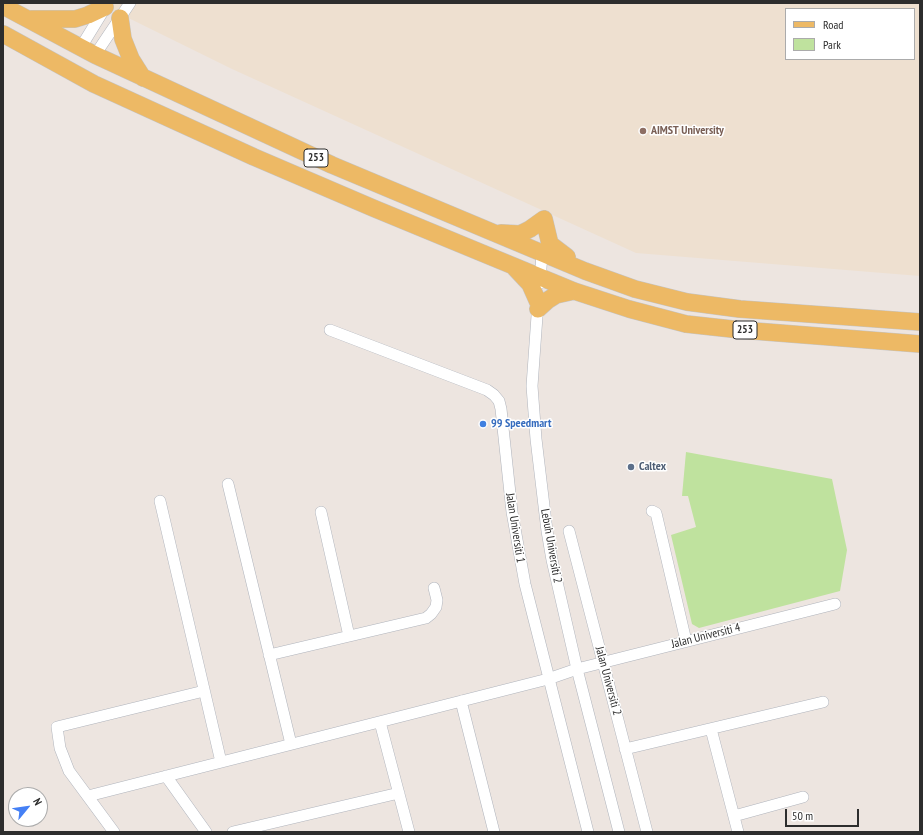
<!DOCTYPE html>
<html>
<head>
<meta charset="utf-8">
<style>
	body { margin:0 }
	#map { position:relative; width:923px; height:835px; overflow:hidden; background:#ede5e0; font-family:"PT Sans Narrow",sans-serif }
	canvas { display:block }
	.frame { position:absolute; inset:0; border:4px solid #2d2d2d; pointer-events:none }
	.legend { position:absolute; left:785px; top:8px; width:130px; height:52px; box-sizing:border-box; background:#fff; border:1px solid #ababab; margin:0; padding:5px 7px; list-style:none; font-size:12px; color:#2d2d2d }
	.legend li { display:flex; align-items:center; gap:8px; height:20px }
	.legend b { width:20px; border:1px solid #ababab }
	.north { position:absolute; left:8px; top:787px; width:40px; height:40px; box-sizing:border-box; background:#fff; border:1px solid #ababab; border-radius:50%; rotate:61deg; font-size:11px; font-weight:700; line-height:16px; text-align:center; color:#2d2d2d }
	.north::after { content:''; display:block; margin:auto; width:14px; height:18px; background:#4580f5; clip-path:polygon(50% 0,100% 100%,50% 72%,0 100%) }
	.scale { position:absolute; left:785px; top:809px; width:74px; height:18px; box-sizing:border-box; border:2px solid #2d2d2d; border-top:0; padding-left:5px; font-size:12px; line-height:14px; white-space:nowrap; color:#2d2d2d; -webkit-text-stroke:3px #fff; paint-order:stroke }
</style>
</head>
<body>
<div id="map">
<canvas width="923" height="835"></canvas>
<div class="frame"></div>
<ul class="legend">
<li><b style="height:5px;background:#edb965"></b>Road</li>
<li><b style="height:11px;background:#bfe29e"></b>Park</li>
</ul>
<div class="north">N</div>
<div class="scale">50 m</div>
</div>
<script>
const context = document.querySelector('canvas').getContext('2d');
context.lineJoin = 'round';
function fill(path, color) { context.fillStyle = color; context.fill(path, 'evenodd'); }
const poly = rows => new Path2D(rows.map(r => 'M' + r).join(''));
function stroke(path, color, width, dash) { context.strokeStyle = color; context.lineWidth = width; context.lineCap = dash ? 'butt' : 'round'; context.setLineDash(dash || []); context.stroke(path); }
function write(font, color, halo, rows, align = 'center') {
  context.font = font + ' "PT Sans Narrow",sans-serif'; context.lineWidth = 3; context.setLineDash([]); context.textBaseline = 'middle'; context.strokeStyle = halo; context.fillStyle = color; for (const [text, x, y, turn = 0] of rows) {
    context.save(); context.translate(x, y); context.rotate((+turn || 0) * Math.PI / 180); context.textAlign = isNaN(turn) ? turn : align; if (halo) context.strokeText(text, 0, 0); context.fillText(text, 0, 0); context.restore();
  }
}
fill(poly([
	[98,3,920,3,920,276,636,253,232,69],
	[786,9,914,9,914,59,786,59]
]), '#eee0d0');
fill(poly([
	[686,452,832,479,847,550,840,591,699,628,692,624,671,535,696,527,688,496,682,496]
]), '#bfe29e');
const street = poly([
	[81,47,105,8],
	[95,55,130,3],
	[540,283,542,253],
	[538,302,532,386,536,439,547,531,552,560,577,669,619,832],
	[330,330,487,390,494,395,499,401,501,409,512,512,525,584,588,832],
	[228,484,291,744],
	[160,501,221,762],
	[652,511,656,513,686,641],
	[321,512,349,636],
	[569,531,647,832],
	[269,655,426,618,431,614,436,607,437,600,434,588],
	[461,701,494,832],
	[380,722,409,832],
	[711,729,738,832],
	[625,749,823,702],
	[166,776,206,832],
	[88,796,548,679,577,669,835,604],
	[734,816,803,797],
	[114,832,69,771,60,748,57,727,204,691],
	[233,832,399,793]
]);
const primary = poly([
	[3,6,95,55,332,165,585,271,635,289,687,302,740,309,920,322],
	[120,18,123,39,131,59,143,78],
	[31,19,75,19,88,15,105,7],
	[3,34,94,84,254,157,373,208,574,291,629,309,686,324,741,330,920,344],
	[501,233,520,234,530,229,544,219,550,244,567,257],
	[515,268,530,284,538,302],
	[538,309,548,300,556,295,574,291]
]);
stroke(street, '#b0b4bc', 12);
stroke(primary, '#c4c4c4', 18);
stroke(street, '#fff', 11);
stroke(primary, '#edb965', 17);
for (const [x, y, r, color] of [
	[643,131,4,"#8d6e63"],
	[483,424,4,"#3f7fe0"],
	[631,467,4,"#5c6f8a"]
]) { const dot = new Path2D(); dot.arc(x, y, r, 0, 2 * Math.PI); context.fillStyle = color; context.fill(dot); stroke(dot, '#fff', 1.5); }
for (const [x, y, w] of [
	[316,158,24],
	[745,330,24]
]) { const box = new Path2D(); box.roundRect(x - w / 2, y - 9, w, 18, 3); context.fillStyle = '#fff'; context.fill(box); stroke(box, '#2d2d2d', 1); }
write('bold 11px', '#2d2d2d', null, [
	["253",316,158],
	["253",745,330]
]);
write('bold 12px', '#785e54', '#fff', [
	["AIMST University",651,131]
], 'left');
write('bold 12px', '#366cbe', '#fff', [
	["99 Speedmart",491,424]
], 'left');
write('bold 12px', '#4e5e75', '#fff', [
	["Caltex",639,467]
], 'left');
write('12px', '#2d2d2d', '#fff', [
	["Jalan Universiti 1",515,528,81],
	["Lebuh Universiti 2",551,546,80],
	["Jalan Universiti 4",706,636,-14],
	["Jalan Universiti 2",608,681,75]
]);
</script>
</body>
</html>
